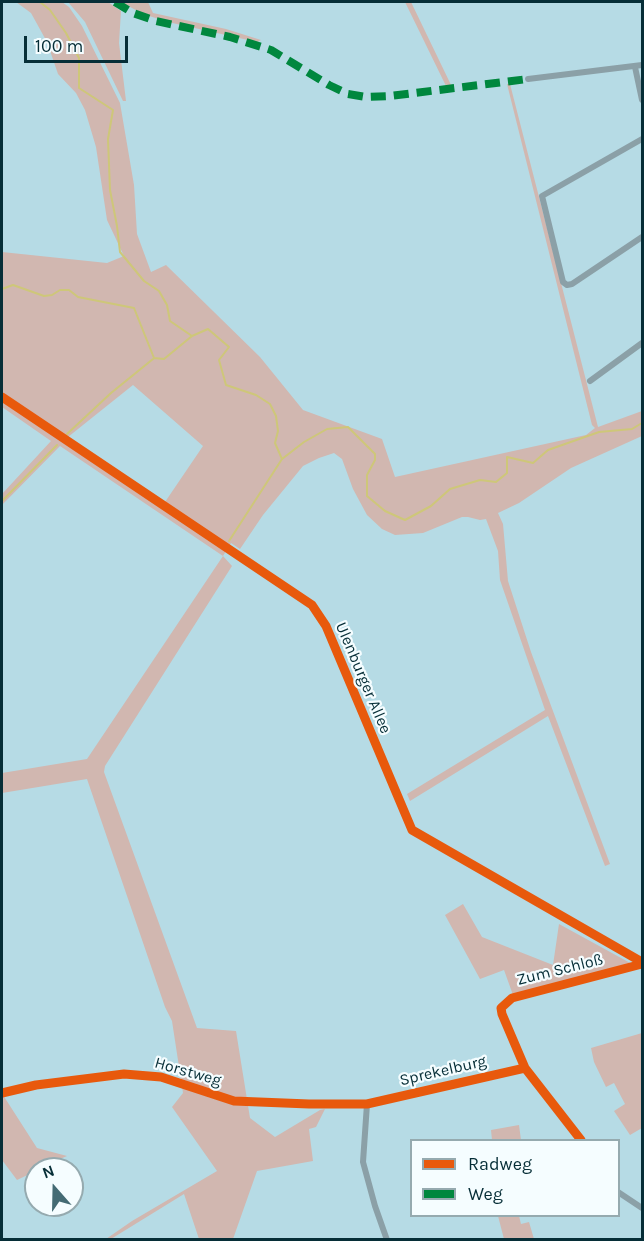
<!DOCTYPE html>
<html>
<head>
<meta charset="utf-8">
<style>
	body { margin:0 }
	#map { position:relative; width:644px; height:1241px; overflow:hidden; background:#b6dbe5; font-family:Karla,sans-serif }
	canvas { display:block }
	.frame { position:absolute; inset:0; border:3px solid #062e37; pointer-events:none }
	.legend { position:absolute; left:410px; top:1139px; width:210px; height:78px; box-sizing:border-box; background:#f5fdff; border:2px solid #95aaaf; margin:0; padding:8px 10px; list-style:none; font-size:18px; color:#062e37 }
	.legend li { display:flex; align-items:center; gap:12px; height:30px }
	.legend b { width:30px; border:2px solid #95aaaf }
	.north { position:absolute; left:24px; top:1157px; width:60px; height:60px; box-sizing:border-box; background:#f5fdff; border:2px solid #95aaaf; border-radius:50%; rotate:340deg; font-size:16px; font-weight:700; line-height:24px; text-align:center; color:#062e37 }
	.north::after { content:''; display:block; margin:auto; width:21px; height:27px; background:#446b74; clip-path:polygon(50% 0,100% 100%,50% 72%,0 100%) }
	.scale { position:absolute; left:24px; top:36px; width:104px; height:27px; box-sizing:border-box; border:3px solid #062e37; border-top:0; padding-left:8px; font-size:18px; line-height:21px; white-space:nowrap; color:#062e37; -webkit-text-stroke:4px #f5fdff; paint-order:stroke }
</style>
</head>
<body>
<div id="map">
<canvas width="644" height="1241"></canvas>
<div class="frame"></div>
<ul class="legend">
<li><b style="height:8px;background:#e8590c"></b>Radweg</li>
<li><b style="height:8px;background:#00873e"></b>Weg</li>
</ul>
<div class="north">N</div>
<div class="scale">100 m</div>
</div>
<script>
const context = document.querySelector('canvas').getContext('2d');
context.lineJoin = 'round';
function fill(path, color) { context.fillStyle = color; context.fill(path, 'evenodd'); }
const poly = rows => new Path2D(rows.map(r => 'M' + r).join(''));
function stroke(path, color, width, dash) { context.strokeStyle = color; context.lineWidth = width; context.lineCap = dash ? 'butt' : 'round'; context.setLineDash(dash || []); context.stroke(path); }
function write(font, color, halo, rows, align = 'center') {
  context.font = font + ' Karla,sans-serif'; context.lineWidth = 4.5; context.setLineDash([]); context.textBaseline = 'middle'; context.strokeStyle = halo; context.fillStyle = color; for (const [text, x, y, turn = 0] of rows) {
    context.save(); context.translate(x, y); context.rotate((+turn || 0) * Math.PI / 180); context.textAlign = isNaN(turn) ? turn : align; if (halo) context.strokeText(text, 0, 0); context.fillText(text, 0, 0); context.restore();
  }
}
fill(poly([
	[16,2,62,2,69,7,82,26,120,103,134,185,137,234,151,272,166,265,260,357,303,410,382,439,395,477,586,435,595,428,592,425,507,84,510,84,598,427,642,411,642,436,571,468,519,503,498,513,503,524,508,581,531,652,610,864,605,866,548,716,410,801,407,794,545,710,500,580,498,551,486,519,480,520,468,517,462,517,423,533,395,535,382,529,367,515,353,489,342,459,334,453,319,458,303,466,263,515,240,549,231,543,223,556,232,566,105,766,104,772,197,1028,236,1031,250,1118,275,1137,320,1110,325,1109,316,1127,309,1129,313,1161,257,1171,233,1239,199,1239,184,1194,111,1239,106,1239,132,1221,217,1171,172,1107,183,1093,172,1021,165,1007,87,779,2,793,2,773,87,759,223,556,60,446,2,505,2,494,51,441,2,407,2,252,107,263,124,256,107,220,96,147,85,110,76,93,58,74,47,42,31,13],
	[133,385,203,446,165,502,68,437],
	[68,2,108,2,121,11,119,43,126,101,123,101,85,22],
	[121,2,148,2,153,13,226,29,261,40,257,42,168,22,143,14],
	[405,2,411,2,452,87,446,86],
	[463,904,482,937,553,965,559,924,632,964,513,995,504,970,480,979,445,915],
	[642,1033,642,1128,630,1135,614,1111,625,1104,614,1083,606,1087,594,1062,591,1048],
	[55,1079,53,1085,3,1095,37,1148,67,1156,36,1169,36,1171,17,1180,2,1160,2,1090],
	[519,1125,521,1140,492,1140,491,1130],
	[498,1216,519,1216,521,1224,529,1222,534,1239,504,1239]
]), '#d1b7b0');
stroke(poly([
	[40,2,50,10,66,33,79,58,79,88,113,110,108,139,110,190,117,226,120,252,144,281,159,291,167,305,170,321,192,336],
	[2,289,13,285,44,296,52,295,60,290,69,290,78,297,134,308,154,358,164,359,192,336,208,329,229,347,219,360,226,385,256,395,270,404,276,416,278,431,275,443,282,459,304,442,327,429,348,427,375,454,375,460,367,475,367,496,385,511,405,520,431,506,450,489,480,480,496,482,507,473,507,457,533,463,548,450,599,432,632,429,642,423],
	[67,434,111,393,153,359],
	[2,501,57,445],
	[229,541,282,459]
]), '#cec779', 2);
stroke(poly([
	[635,67,642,100],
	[528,79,642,65],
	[642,139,542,196,563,282,567,285,572,284,642,237],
	[590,381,642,343],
	[2,397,312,605,326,626,412,830,642,962],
	[2,1093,36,1085,124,1074,161,1077,234,1101,309,1104,367,1104,525,1068],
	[367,1104,363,1162,375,1206,387,1240],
	[581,1140,525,1068,502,1014,501,1008,512,998,642,964],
	[618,1192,642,1208]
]), '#8ba0a7', 6);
stroke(poly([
	[115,2,133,13,156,21,230,37,271,50,329,85,348,94,366,97,390,96,528,79]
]), '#00873e', 8, [15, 8]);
stroke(poly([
	[2,397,312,605,326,626,412,830,642,962],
	[2,1093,36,1085,124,1074,161,1077,234,1101,309,1104,367,1104,525,1068],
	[581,1140,525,1068,502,1014,501,1008,512,998,642,964]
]), '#e8590c', 9);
write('16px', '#062e37', '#f5fdff', [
	["Ulenburger Allee",363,678,67],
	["Zum Schloß",560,970,-14],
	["Sprekelburg",443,1071,-13],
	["Horstweg",188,1072,16]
]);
</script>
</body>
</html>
